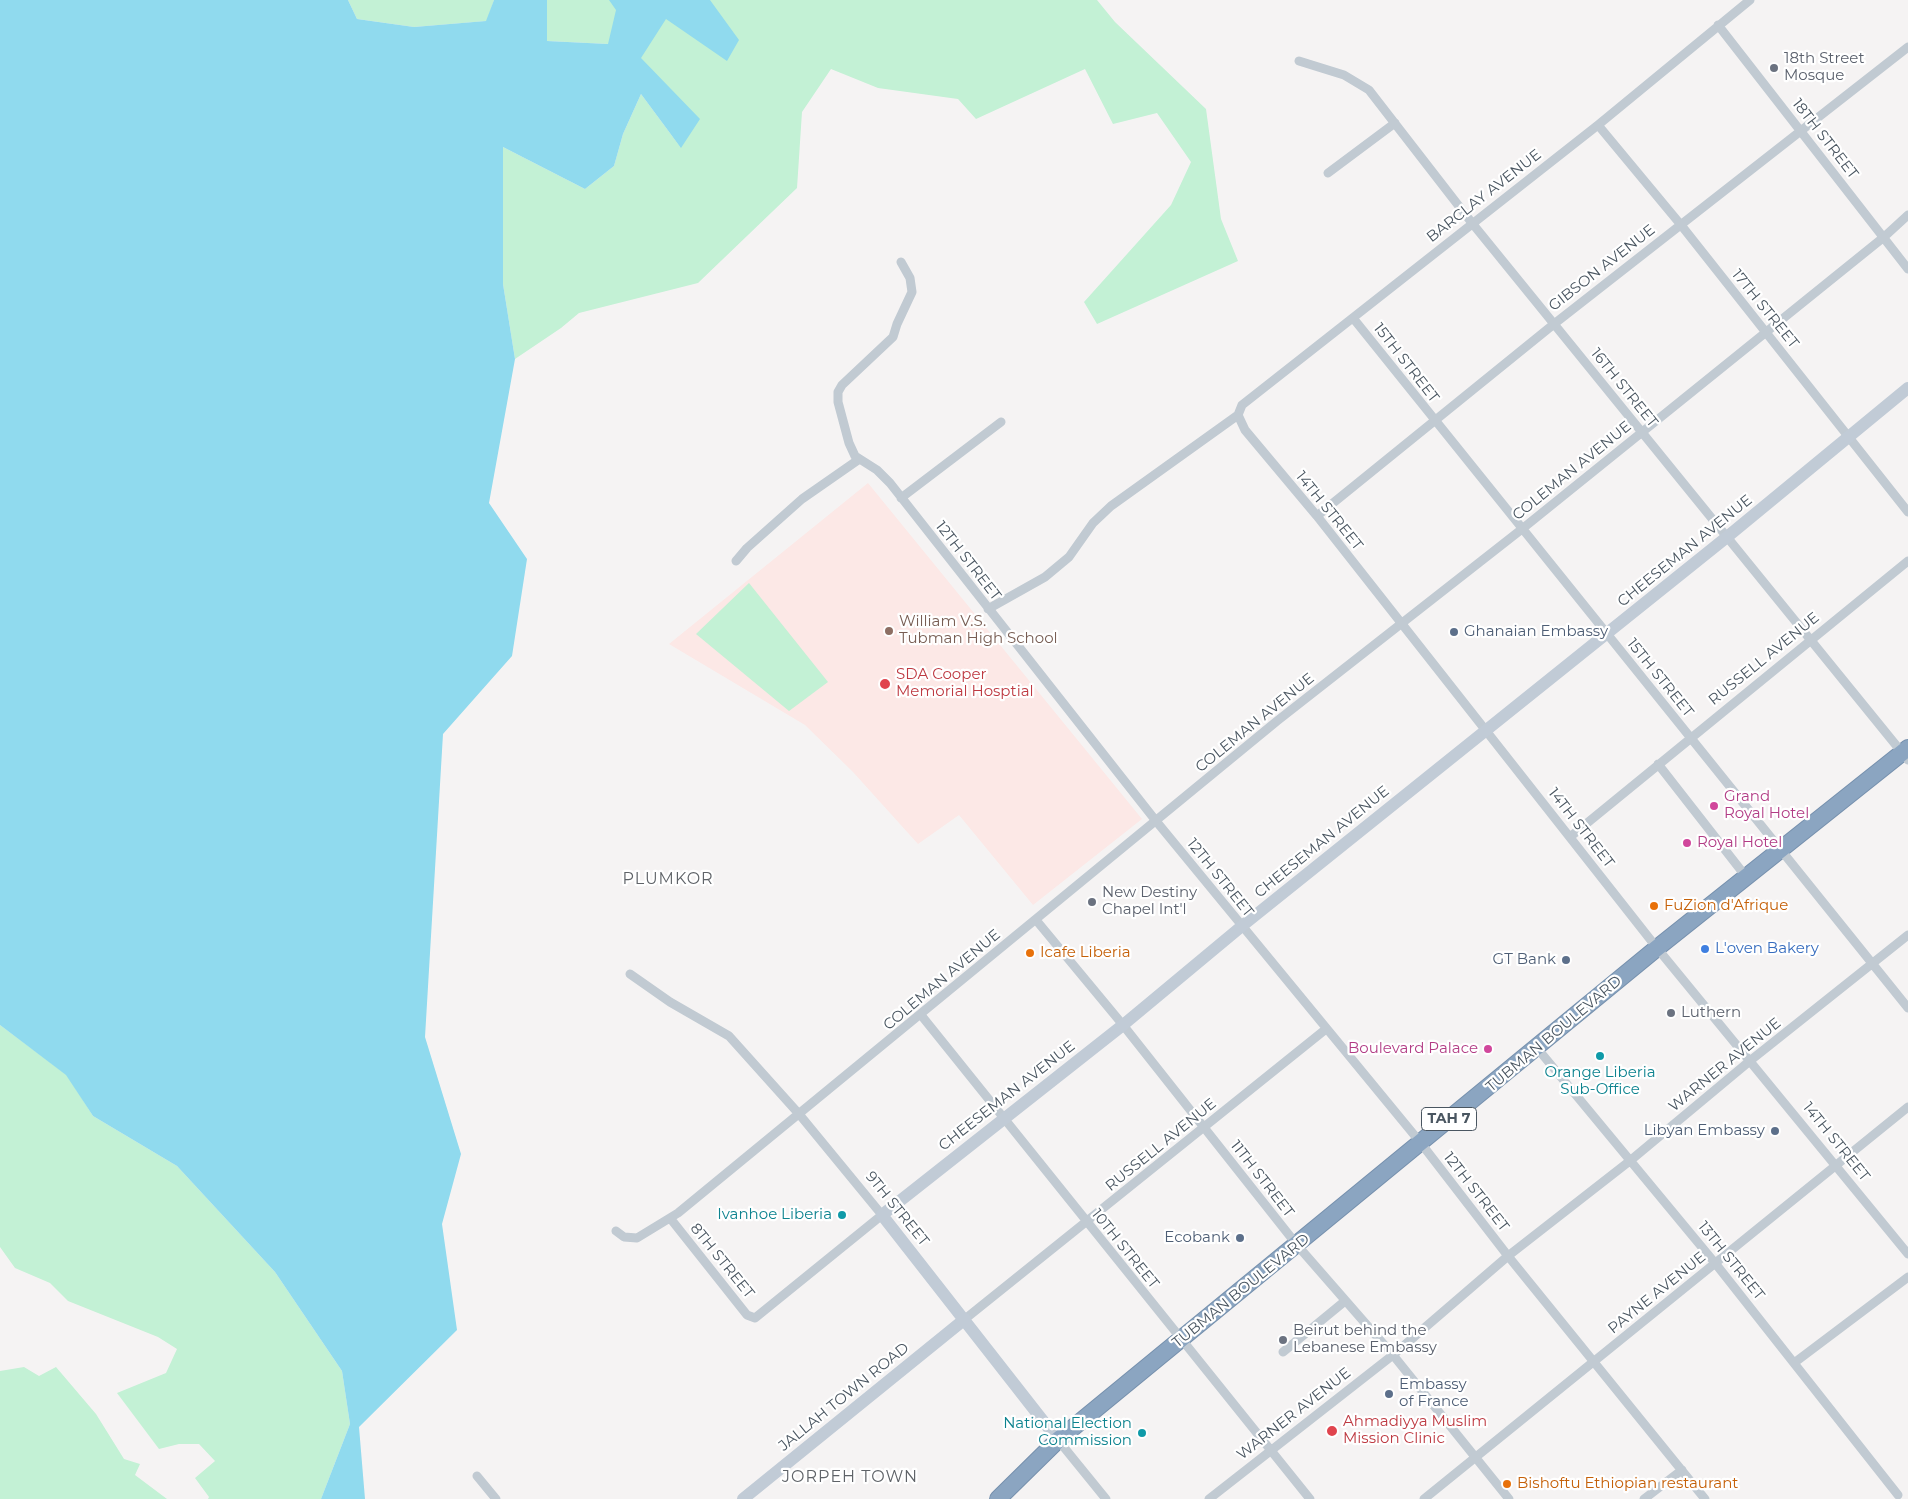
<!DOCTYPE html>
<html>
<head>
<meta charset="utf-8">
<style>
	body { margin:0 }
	canvas { display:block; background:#f5f3f3 }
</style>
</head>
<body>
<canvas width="1908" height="1499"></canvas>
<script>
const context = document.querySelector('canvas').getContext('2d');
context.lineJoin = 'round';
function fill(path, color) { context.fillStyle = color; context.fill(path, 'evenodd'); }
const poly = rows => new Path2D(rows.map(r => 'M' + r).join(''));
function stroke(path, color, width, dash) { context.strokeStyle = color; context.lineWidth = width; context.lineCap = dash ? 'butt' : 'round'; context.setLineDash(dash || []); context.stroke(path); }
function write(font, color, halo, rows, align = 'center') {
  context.font = font + ' Montserrat,sans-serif'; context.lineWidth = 4.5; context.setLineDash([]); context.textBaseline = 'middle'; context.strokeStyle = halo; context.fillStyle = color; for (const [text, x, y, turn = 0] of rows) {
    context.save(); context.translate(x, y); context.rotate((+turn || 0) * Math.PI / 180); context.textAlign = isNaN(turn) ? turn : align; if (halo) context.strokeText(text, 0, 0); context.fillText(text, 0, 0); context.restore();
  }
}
fill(poly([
	[868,483,1142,819,1033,905,959,815,918,844,853,772,805,725,669,644]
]), '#fce8e6');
fill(poly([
	[348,0,494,0,487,21,414,27,357,19],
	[547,0,1097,0,1115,22,1206,109,1221,219,1238,261,1097,324,1084,302,1171,205,1191,162,1157,113,1113,124,1085,69,976,119,958,99,878,88,831,69,802,112,797,188,698,283,579,313,561,328,515,359,503,284,503,147,585,189,614,166,623,134,641,94,681,148,608,44,547,41],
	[749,583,828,682,789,711,696,634],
	[0,1025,67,1075,93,1116,177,1166,275,1272,342,1371,350,1424,321,1499,208,1499,209,1497,195,1478,215,1461,199,1444,179,1444,159,1449,117,1393,166,1373,177,1349,158,1337,68,1301,50,1283,15,1268,0,1247],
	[24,1367,39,1376,56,1367,96,1414,124,1459,140,1464,135,1475,167,1499,0,1499,0,1371]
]), '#c3f1d5');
fill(poly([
	[0,0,348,0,357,19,414,27,486,21,494,0,547,0,547,41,608,44,616,10,609,0,710,0,739,40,727,61,666,19,641,58,700,119,681,148,641,94,623,134,614,166,585,189,503,147,503,284,515,359,489,503,527,559,512,656,443,734,425,1037,461,1154,442,1224,457,1330,359,1427,365,1499,321,1499,350,1424,342,1371,275,1272,177,1166,93,1116,66,1075,0,1025]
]), '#90daee');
const highway = poly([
	[998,1499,1058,1440,1657,948,1908,748]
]);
stroke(highway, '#7690ad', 18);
stroke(poly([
	[1718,25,1908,269],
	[1299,61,1344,75,1369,90,1472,223,1908,760],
	[1598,125,1681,225,1908,512],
	[1328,173,1395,123],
	[901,262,910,278,912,292,897,324,893,337,842,385,838,392,838,402,849,443,855,456,877,470,890,483,1156,821,1420,1142,1508,1256,1705,1499],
	[1353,318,1908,1008],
	[1238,415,1245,430,1317,516,1657,948,1908,1254],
	[1238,415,1242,405,1598,125,1750,0],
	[901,498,1001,422],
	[1317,516,1554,324,1908,47],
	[736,561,747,548,802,499,858,460],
	[988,609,1045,577,1069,557,1093,523,1111,506,1238,415],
	[1658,764,1747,878],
	[1570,837,1908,561],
	[1036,920,1123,1025,1297,1245,1393,1355,1509,1499],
	[630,974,670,1002,729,1036,799,1114,882,1215,755,1318,747,1315,670,1218],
	[921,1015,1310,1499],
	[1537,1048,1715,1263,1898,1495],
	[616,1231,624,1237,637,1238,678,1213,1277,721,1522,529,1884,237,1908,215],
	[965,1319,1326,1029],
	[1283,1352,1345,1301],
	[1794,1363,1908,1277],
	[1058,1440,1106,1499],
	[477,1476,496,1499],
	[1209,1499,1393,1355,1508,1256,1631,1160,1751,1060,1908,935],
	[1424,1499,1908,1107],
	[1644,1499,1682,1470]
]), '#c1cad2', 9);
stroke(poly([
	[1058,1440,882,1215,1123,1025,1242,926,1727,537,1908,388],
	[743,1499,965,1319]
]), '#c1cbd6', 12);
stroke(highway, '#8ba5c1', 16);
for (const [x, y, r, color] of [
	[1774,68,5,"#6b7280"],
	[889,631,5,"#8d6e63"],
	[1454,632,5,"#5c6f8a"],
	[885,684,6,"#e0444e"],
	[1714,806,5,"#d1479c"],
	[1687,843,5,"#d1479c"],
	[1092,902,5,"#6b7280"],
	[1654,906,5,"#e8710a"],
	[1705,949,5,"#3f7fe0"],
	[1030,953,5,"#e8710a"],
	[1566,960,5,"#5c6f8a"],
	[1671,1013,5,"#6b7280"],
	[1488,1049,5,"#d1479c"],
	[1600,1056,5,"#0f9aa8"],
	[1775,1131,5,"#5c6f8a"],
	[842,1215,5,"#0f9aa8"],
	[1240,1238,5,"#5c6f8a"],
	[1283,1340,5,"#6b7280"],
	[1389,1394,5,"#5c6f8a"],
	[1332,1431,6,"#e0444e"],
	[1142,1433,5,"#0f9aa8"],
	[1507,1484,5,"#e8710a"]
]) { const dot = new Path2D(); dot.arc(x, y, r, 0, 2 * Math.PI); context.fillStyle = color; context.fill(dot); stroke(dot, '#fff', 2); }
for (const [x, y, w] of [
	[1449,1119,55]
]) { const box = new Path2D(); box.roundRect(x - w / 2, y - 11.5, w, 23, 4); context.fillStyle = '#fff'; context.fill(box); stroke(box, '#4a5661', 1); }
write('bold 14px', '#4a5661', null, [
	["TAH 7",1449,1119]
]);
write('15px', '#5b616d', '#fff', [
	["18th Street",1784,59],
	["Mosque",1784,76],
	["New Destiny",1102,893],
	["Chapel Int'l",1102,910],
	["Luthern",1681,1013],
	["Beirut behind the",1293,1331],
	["Lebanese Embassy",1293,1348]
], 'left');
write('15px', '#4a5661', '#fff', [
	["18TH STREET",1825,139,52],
	["BARCLAY AVENUE",1484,196,-38],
	["GIBSON AVENUE",1602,268,-38],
	["17TH STREET",1765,309,51],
	["15TH STREET",1406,363,52],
	["16TH STREET",1624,388,51],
	["COLEMAN AVENUE",1572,471,-39],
	["14TH STREET",1329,511,51],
	["CHEESEMAN AVENUE",1685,551,-39],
	["12TH STREET",968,561,52],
	["RUSSELL AVENUE",1764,659,-39],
	["15TH STREET",1660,678,51],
	["COLEMAN AVENUE",1255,723,-39],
	["14TH STREET",1581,828,52],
	["CHEESEMAN AVENUE",1322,842,-39],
	["12TH STREET",1220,878,51],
	["COLEMAN AVENUE",942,980,-40],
	["TUBMAN BOULEVARD",1554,1034,-40],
	["WARNER AVENUE",1725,1065,-39],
	["CHEESEMAN AVENUE",1007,1096,-38],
	["14TH STREET",1836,1142,51],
	["RUSSELL AVENUE",1161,1145,-39],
	["11TH STREET",1262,1179,52],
	["12TH STREET",1476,1192,52],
	["9TH STREET",897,1209,51],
	["10TH STREET",1125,1249,51],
	["8TH STREET",722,1261,51],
	["13TH STREET",1731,1261,51],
	["TUBMAN BOULEVARD",1241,1291,-39],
	["PAYNE AVENUE",1657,1293,-39],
	["JALLAH TOWN ROAD",844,1397,-39],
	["WARNER AVENUE",1294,1414,-38]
]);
write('15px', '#785e54', '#fff', [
	["William V.S.",899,622],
	["Tubman High School",899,639]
], 'left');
write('15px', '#4e5e75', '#fff', [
	["Ghanaian Embassy",1464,632,"left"],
	["GT Bank",1556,960],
	["Libyan Embassy",1765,1131],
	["Ecobank",1230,1238],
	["Embassy",1399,1385,"left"],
	["of France",1399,1402,"left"]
], 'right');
write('15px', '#be3a42', '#fff', [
	["SDA Cooper",896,675],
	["Memorial Hosptial",896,692],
	["Ahmadiyya Muslim",1343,1422],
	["Mission Clinic",1343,1439]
], 'left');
write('15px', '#b23c85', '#fff', [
	["Grand",1724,797],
	["Royal Hotel",1724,814],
	["Royal Hotel",1697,843],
	["Boulevard Palace",1478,1049,"right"]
], 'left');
write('15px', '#c56008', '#fff', [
	["FuZion d'Afrique",1664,906],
	["Icafe Liberia",1040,953],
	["Bishoftu Ethiopian restaurant",1517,1484]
], 'left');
write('15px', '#366cbe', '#fff', [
	["L'oven Bakery",1715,949]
], 'left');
write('15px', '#0d838f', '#fff', [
	["Orange Liberia",1600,1073,"center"],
	["Sub-Office",1600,1090,"center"],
	["Ivanhoe Liberia",832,1215],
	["National Election",1132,1424],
	["Commission",1132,1441]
], 'right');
context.letterSpacing = '1px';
write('16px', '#5f6368', '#fff', [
	["PLUMKOR",668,879],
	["JORPEH TOWN",850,1477]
]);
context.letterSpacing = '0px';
</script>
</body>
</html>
